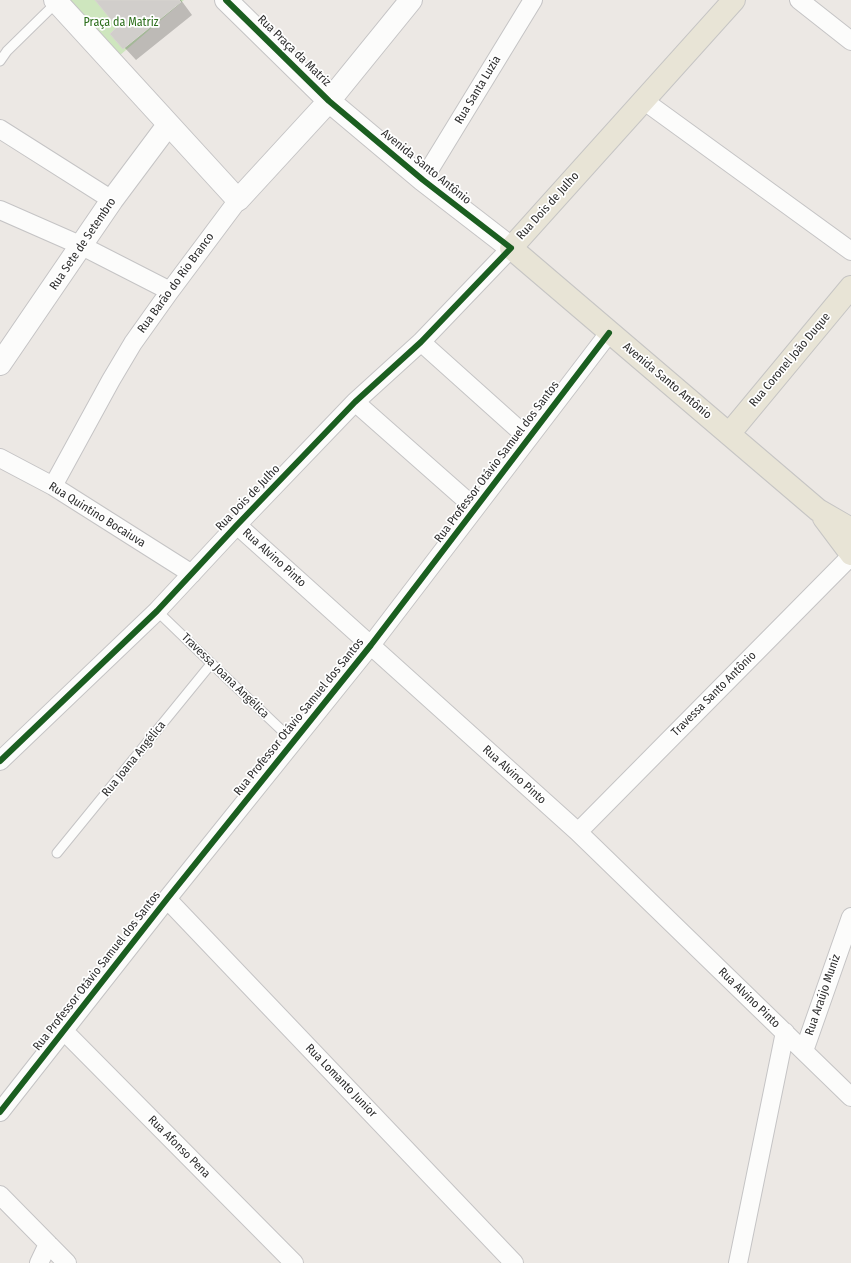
<!DOCTYPE html>
<html>
<head>
<meta charset="utf-8">
<style>
	body { margin:0 }
	canvas { display:block; background:#ece8e4 }
</style>
</head>
<body>
<canvas width="851" height="1263"></canvas>
<script>
const context = document.querySelector('canvas').getContext('2d');
context.lineJoin = 'round';
function fill(path, color) { context.fillStyle = color; context.fill(path, 'evenodd'); }
const poly = rows => new Path2D(rows.map(r => 'M' + r).join(''));
function stroke(path, color, width, dash) { context.strokeStyle = color; context.lineWidth = width; context.lineCap = dash ? 'butt' : 'round'; context.setLineDash(dash || []); context.stroke(path); }
function write(font, color, halo, rows, align = 'center') {
  context.font = font + ' "Fira Sans Condensed",sans-serif'; context.lineWidth = 3.5; context.setLineDash([]); context.textBaseline = 'middle'; context.strokeStyle = halo; context.fillStyle = color; for (const [text, x, y, turn = 0] of rows) {
    context.save(); context.translate(x, y); context.rotate((+turn || 0) * Math.PI / 180); context.textAlign = isNaN(turn) ? turn : align; if (halo) context.strokeText(text, 0, 0); context.fillText(text, 0, 0); context.restore();
  }
}
fill(poly([
	[68,0,184,0,119,56]
]), '#cee6be');
fill(poly([
	[97,0,181,0,192,15,136,60,112,34,119,27]
]), '#0003');
const building = poly([
	[95,0,179,0,181,2,123,49,110,34,117,27,95,0]
]);
fill(building, '#d1cecb');
stroke(building, '#d7d4d0', 1);
const lane = poly([
	[0,61,7,51,57,2],
	[157,611,213,665,293,741],
	[57,853,211,664]
]);
const street = poly([
	[799,0,851,41],
	[643,100,851,251],
	[0,129,112,200],
	[423,180,533,0],
	[0,210,82,246,170,291],
	[421,342,528,438],
	[355,402,475,508],
	[0,458,53,486,192,574],
	[53,486,111,380,133,343,170,291,238,200],
	[237,525,578,832,851,1097],
	[0,761,157,611,237,525,355,402,421,342,511,248],
	[578,832,851,556],
	[167,899,514,1263],
	[64,1031,294,1263],
	[804,1051,851,917],
	[0,1112,167,899,371,645,609,333],
	[0,1195,67,1263],
	[39,1263,48,1244],
	[738,1263,785,1032]
]);
const secondary = poly([
	[55,0,238,200,329,101,411,0],
	[226,0,329,101,423,180,511,248],
	[0,364,112,200,168,125]
]);
const primary = poly([
	[734,0,511,248,818,510,851,529],
	[729,434,851,287],
	[824,518,851,554]
]);
stroke(lane, '#c5c4c5', 11);
stroke(street, '#c5c4c5', 20);
stroke(secondary, '#c5c4c5', 24);
stroke(primary, '#c6c5c4', 24);
stroke(lane, '#fcfcfb', 9);
stroke(street, '#fcfcfb', 18);
stroke(secondary, '#fcfcfb', 22);
stroke(primary, '#e8e4d6', 22);
stroke(poly([
	[0,761,157,611,237,525,355,402,421,342,511,248,423,180,329,101,226,0],
	[0,1112,167,899,371,645,609,333]
]), '#1b5e20', 6);
write('12px', '#2c6e1b', '#fff', [
	["Praça da Matriz",121,23]
]);
write('12px', '#2e2e2e', '#fff', [
	["Rua Praça da Matriz",294,51,44],
	["Rua Santa Luzia",478,90,-59],
	["Avenida Santo Antônio",426,167,39],
	["Rua Dois de Julho",548,206,-48],
	["Rua Sete de Setembro",83,244,-56],
	["Rua Barão do Rio Branco",176,283,-54],
	["Rua Coronel João Duque",790,360,-50],
	["Avenida Santo Antônio",667,381,40],
	["Rua Professor Otávio Samuel dos Santos",497,462,-53],
	["Rua Dois de Julho",248,498,-46],
	["Rua Quintino Bocaiuva",97,515,32],
	["Rua Alvino Pinto",274,558,42],
	["Travessa Joana Angélica",225,676,44],
	["Travessa Santo Antônio",714,694,-45],
	["Rua Professor Otávio Samuel dos Santos",299,717,-51],
	["Rua Joana Angélica",134,759,-51],
	["Rua Alvino Pinto",514,775,42],
	["Rua Professor Otávio Samuel dos Santos",97,971,-52],
	["Rua Araújo Muniz",823,995,-71],
	["Rua Alvino Pinto",749,998,44],
	["Rua Lomanto Junior",341,1081,46],
	["Rua Afonso Pena",179,1147,45]
]);
</script>
</body>
</html>
